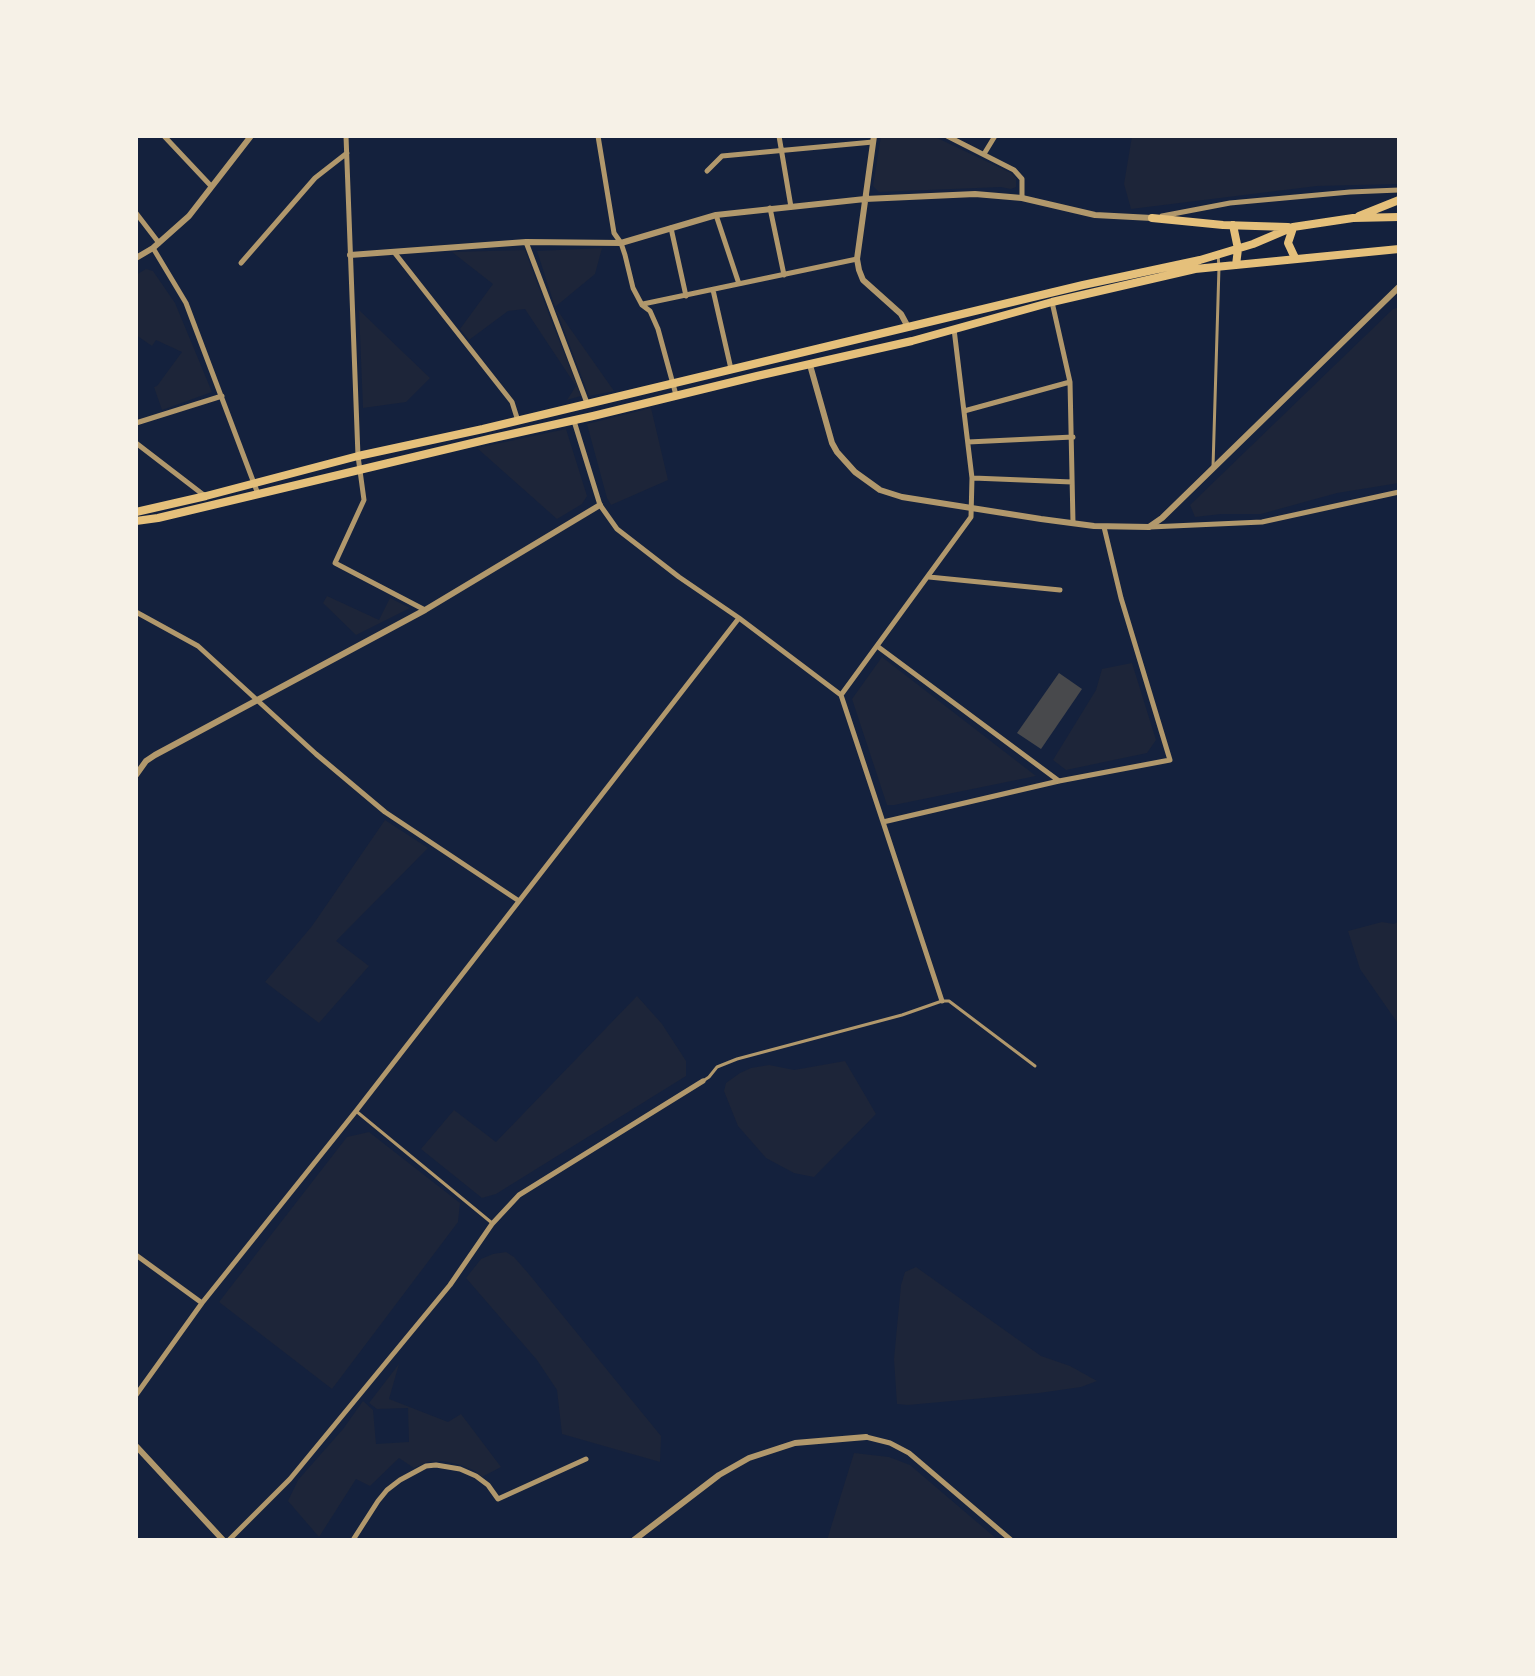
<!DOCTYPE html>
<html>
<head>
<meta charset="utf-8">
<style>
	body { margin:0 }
	#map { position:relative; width:1535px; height:1676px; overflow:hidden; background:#14213d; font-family:Mulish,sans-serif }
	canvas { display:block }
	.frame { position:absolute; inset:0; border:138px solid #f6f1e7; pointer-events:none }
</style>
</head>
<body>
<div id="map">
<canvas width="1535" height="1676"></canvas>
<div class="frame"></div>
</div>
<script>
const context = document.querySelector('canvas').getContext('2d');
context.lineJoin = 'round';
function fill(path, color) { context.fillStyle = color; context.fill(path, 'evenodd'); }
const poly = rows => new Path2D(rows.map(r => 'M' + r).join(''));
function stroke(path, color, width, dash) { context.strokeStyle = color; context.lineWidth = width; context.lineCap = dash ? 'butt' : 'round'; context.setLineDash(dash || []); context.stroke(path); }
fill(poly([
	[881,136,933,136,1011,173,1016,178,1016,187,1011,189,1001,187,879,192,873,186],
	[1132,136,1399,136,1399,184,1317,186,1131,209,1124,184],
	[602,248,595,274,555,307,614,391,589,396,555,307,537,251],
	[525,250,548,312,581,396,567,400,576,386,525,309,508,311,469,340,460,329,493,284,452,252],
	[146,269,153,271,175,303,212,392,162,410,154,387,157,386,182,352,156,340,152,346,136,335,136,275],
	[1399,307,1399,483,1337,493,1261,514,1221,514,1195,517,1190,505,1393,309],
	[359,310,430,378,406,402,363,408],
	[651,408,668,480,611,505,607,498,587,424],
	[566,429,587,496,582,504,557,519,477,448],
	[327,596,379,620,390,598,410,608,356,635,323,603],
	[882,657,1036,776,894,805,887,805,852,699],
	[1132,663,1156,740,1147,753,1066,770,1053,760,1096,690,1102,669],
	[385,820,428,848,336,941,369,966,319,1023,265,982,312,926],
	[1399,921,1399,1025,1360,969,1348,931,1382,922,1394,924],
	[637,996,662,1024,686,1061,686,1076,496,1194,482,1198,421,1149,454,1110,496,1142],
	[845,1061,876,1114,814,1177,794,1173,766,1158,738,1126,724,1091,726,1083,740,1073,751,1068,769,1065,794,1070],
	[369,1132,460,1203,458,1222,332,1389,219,1302,347,1137],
	[506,1252,514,1257,528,1273,661,1436,660,1462,562,1434,557,1390,537,1360,466,1278,481,1259,493,1254],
	[916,1267,1041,1356,1070,1366,1097,1381,1081,1387,1039,1393,908,1405,897,1404,894,1359,901,1285,905,1272],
	[399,1364,389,1399,448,1422,461,1414,501,1467,482,1477,475,1471,461,1465,443,1461,427,1462,414,1468,399,1458,370,1486,356,1479,319,1537,288,1501,298,1480,343,1429,363,1401,373,1410,376,1444,409,1442,408,1408,377,1409,369,1403],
	[854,1453,889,1457,910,1465,998,1540,827,1540]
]), '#1d2539');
fill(poly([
	[1059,673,1082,689,1041,749,1017,733]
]), '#48494c');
stroke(poly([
	[1213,467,1219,267,1218,255],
	[703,1081,709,1077,717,1067,737,1059,902,1015,942,1001,949,1001,1035,1066],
	[356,1111,492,1223]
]), '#b1986c', 3);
stroke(poly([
	[164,136,211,186],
	[346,136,358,456,364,500,335,563,425,610],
	[598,136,614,233,621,243,625,255,633,288,642,305,650,311,658,329,676,395],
	[779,136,791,207],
	[947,136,1014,170,1022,179,1022,198],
	[984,154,995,136],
	[707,171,722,156,873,142],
	[770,208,784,275],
	[136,213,159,243],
	[716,215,739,284],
	[1162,216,1230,203,1350,192,1399,190],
	[671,228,686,296],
	[526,242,587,403],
	[153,248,186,303,258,494],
	[394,252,512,402,518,421],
	[241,263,315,178,347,153],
	[713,290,731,369],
	[1052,302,1070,382,1073,523],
	[643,304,857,259],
	[964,411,1070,382],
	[574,421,600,505,617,529,679,577,739,618,841,695,883,822,1059,781,1170,760,1121,598,1104,527],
	[136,423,222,396],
	[968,442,1073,437],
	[136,443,205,496],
	[973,478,1072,482],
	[1150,527,1262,522,1399,492],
	[929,577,1060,590],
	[136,612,198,646,316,754,385,812,519,901],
	[877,646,1059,781],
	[841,695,971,517,972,478,954,329],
	[883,822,942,1001],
	[136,1255,202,1303],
	[136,1395,202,1303,356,1111,739,618],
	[866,1437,890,1443,909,1453,1011,1540],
	[229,1540,290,1479,450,1285,492,1224,519,1195,703,1081],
	[353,1540,378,1501,387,1490,400,1480,426,1466,436,1465,460,1469,476,1476,488,1485,498,1499,586,1459]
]), '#b1986c', 5);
stroke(poly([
	[874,136,857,259,859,270,863,280,901,314,908,327],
	[350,255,526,242,621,243,716,215,865,199,975,194,1022,198,1095,215,1152,218],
	[136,258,153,248,189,216,251,136],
	[810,365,832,443,837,452,855,472,880,490,902,497,1041,519,1094,526,1149,527,1162,518,1399,287],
	[136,775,146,761,155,755,425,610,600,505],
	[136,1446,223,1540],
	[634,1540,719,1475,749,1458,795,1443,866,1437]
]), '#b1986c', 6);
stroke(poly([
	[1359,216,1399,200],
	[1152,218,1223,225,1288,227],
	[1233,225,1238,249,1236,265],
	[1293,228,1288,243,1295,258],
	[136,512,206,496,358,456,483,429,1083,285,1200,260,1253,244,1293,227,1353,218,1399,217],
	[136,521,158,518,489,439,593,416,757,376,912,341,1052,302,1195,269,1399,249]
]), '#e5c07b', 8);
</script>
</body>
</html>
